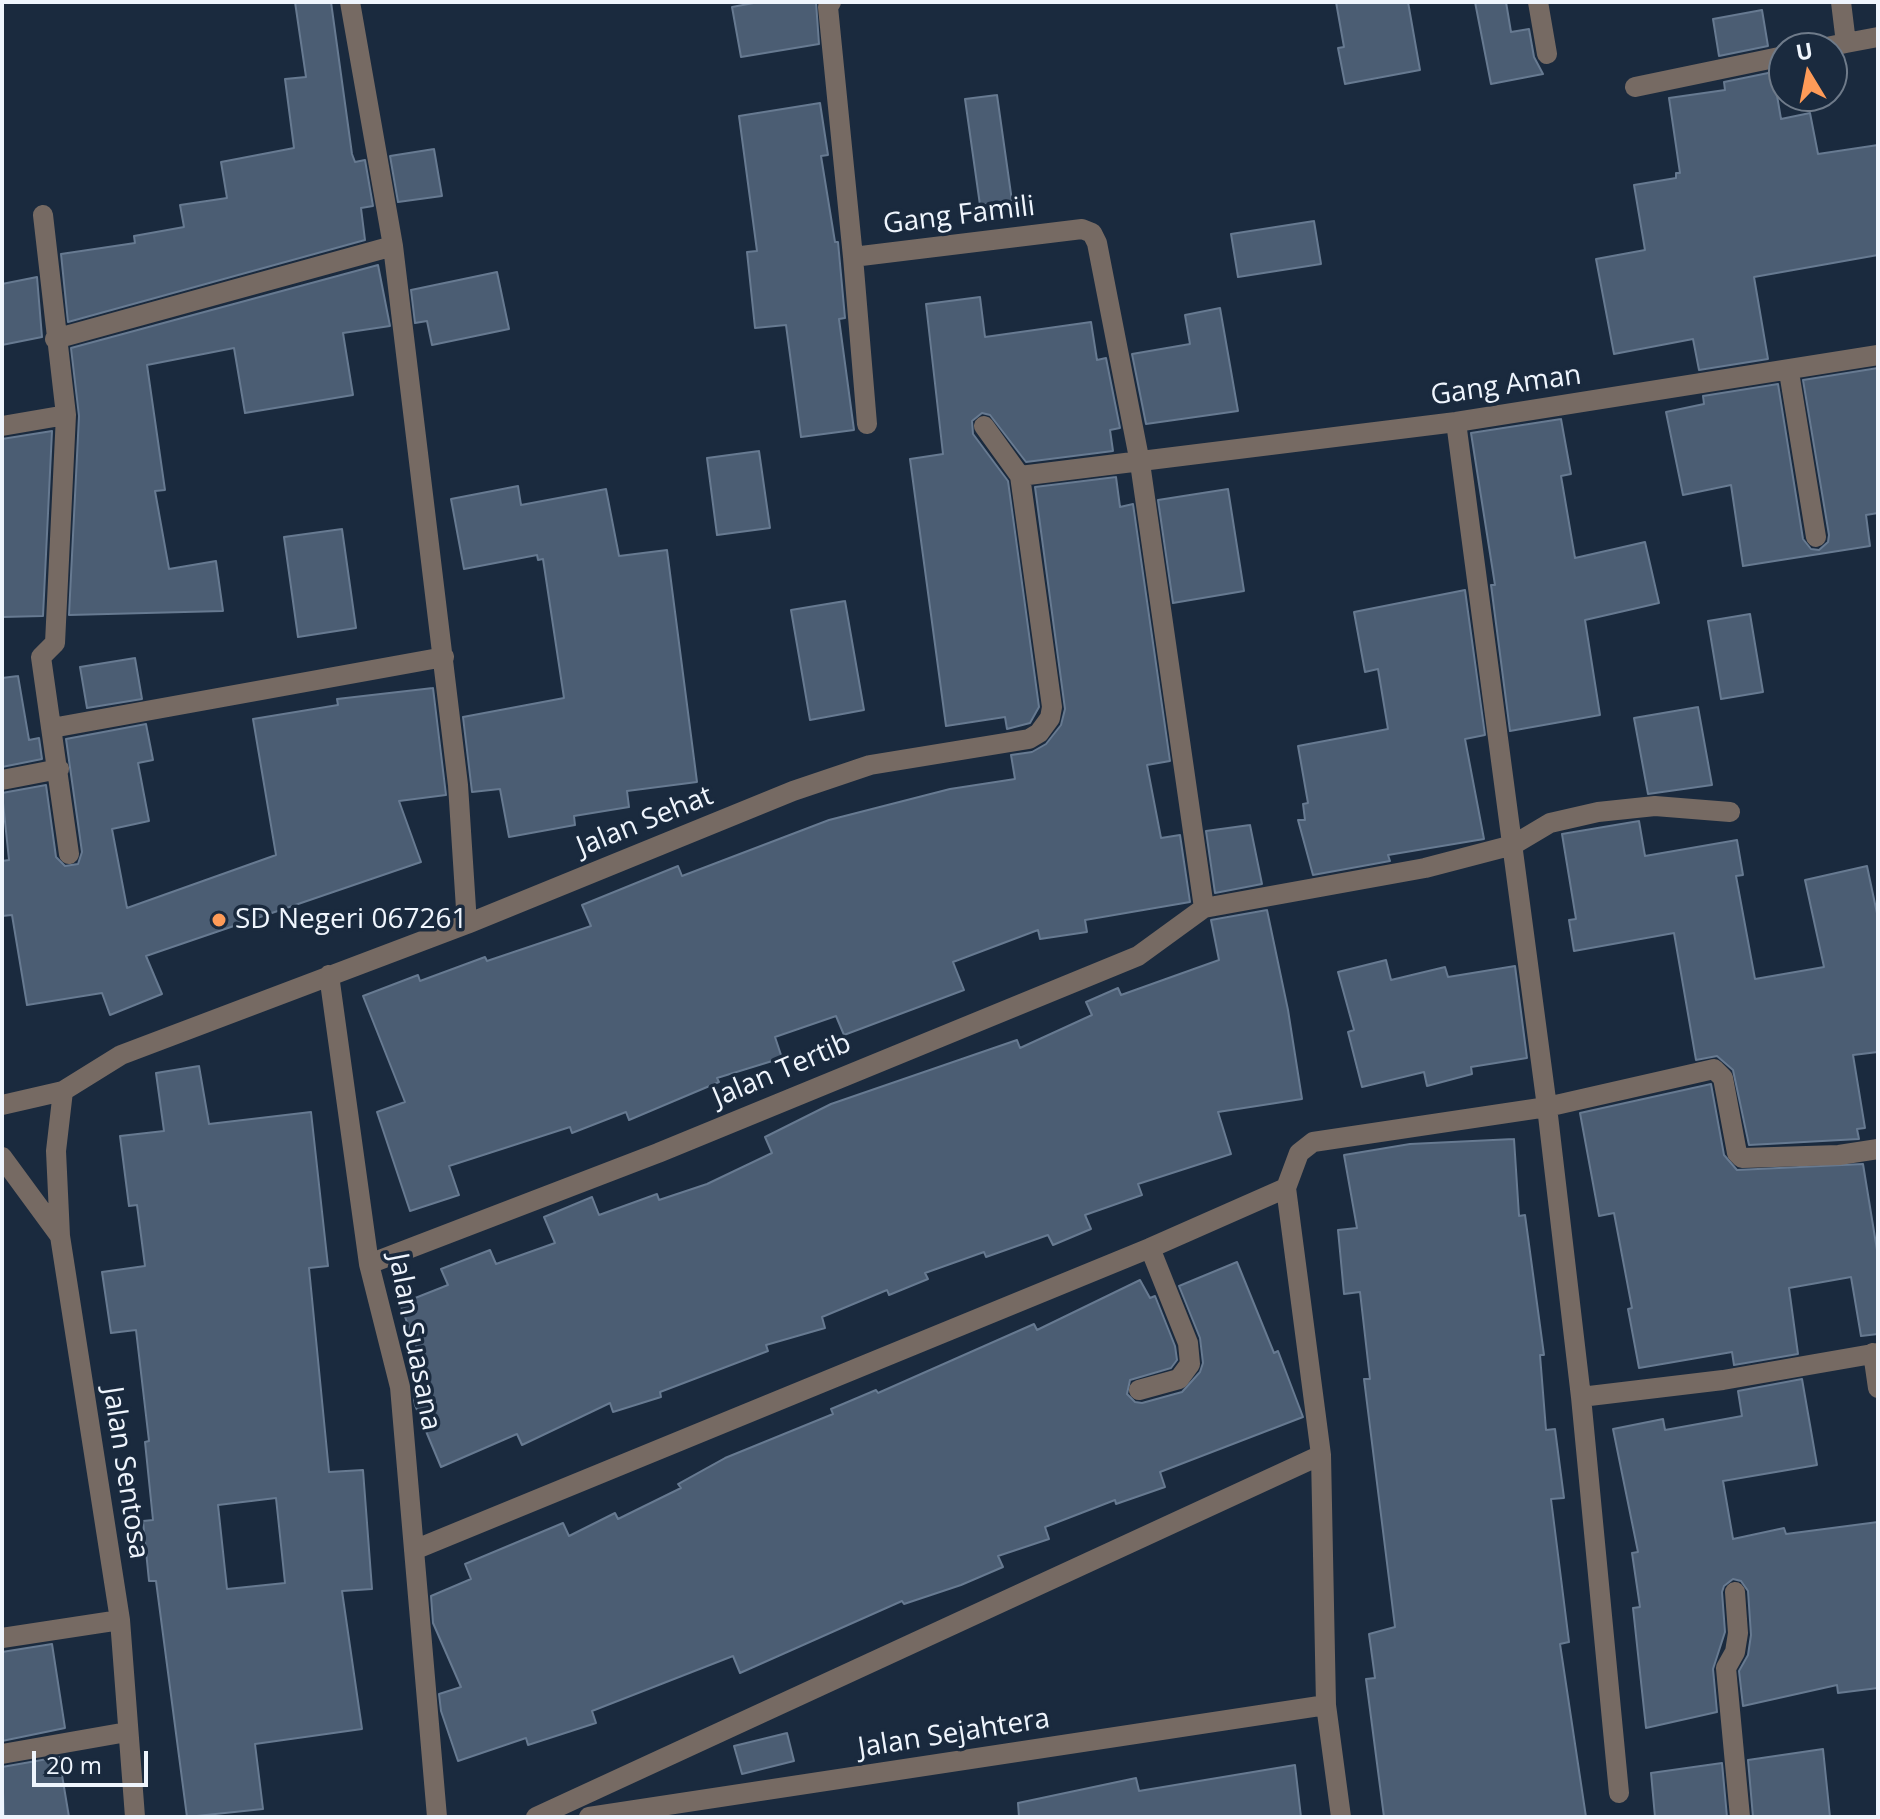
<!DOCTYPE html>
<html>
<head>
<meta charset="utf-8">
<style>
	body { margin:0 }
	#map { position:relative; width:1880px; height:1819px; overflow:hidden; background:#1a2a3e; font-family:"Open Sans",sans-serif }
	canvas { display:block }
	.frame { position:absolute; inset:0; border:4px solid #eff5fd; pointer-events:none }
	.north { position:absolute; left:1768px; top:32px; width:80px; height:80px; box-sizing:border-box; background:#1a2a3e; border:2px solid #6f7b8a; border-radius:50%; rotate:350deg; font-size:22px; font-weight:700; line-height:32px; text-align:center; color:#eff5fd }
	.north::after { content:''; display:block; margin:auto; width:28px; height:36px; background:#fe9b58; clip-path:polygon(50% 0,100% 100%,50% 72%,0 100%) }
	.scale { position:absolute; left:32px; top:1751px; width:116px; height:36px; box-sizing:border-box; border:4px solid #eff5fd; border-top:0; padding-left:10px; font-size:24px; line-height:28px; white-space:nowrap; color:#eff5fd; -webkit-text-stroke:6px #1a2a3e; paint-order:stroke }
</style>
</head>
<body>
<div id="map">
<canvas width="1880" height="1819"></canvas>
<div class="frame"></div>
<div class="north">U</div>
<div class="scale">20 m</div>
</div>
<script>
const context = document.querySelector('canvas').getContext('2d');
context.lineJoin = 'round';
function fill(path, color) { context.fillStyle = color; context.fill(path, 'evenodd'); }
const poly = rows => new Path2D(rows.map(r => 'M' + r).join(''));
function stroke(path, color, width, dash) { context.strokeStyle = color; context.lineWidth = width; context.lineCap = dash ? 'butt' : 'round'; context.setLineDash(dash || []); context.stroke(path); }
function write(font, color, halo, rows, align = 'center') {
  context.font = font + ' "Open Sans",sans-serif'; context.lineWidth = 7; context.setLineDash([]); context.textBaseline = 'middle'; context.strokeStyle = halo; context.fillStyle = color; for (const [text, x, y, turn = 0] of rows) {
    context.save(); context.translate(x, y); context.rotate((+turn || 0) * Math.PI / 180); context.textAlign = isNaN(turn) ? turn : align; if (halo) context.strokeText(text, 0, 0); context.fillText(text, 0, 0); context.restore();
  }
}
const building = poly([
	[295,2,331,2,352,154,355,162,365,160,373,206,361,208,365,240,68,322,61,254,135,243,134,236,184,227,180,205,227,198,221,162,294,148,285,79,306,77,295,2],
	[759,2,816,2,819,44,741,57,732,7,759,2],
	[1336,2,1408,2,1420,70,1345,84,1338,48,1344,47,1336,2],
	[1475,2,1506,2,1511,32,1529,29,1534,57,1543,74,1491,84,1475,2],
	[1762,10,1768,46,1719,56,1713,19,1762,10],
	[1773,72,1781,119,1810,113,1818,154,1878,145,1878,255,1754,277,1768,359,1699,370,1693,339,1614,354,1596,259,1645,250,1634,185,1676,178,1676,173,1680,173,1669,98,1725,90,1724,82,1773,72],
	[997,95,1012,201,980,205,965,99,997,95],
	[820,103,828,155,821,156,835,242,838,242,845,318,839,319,854,430,801,437,786,325,755,328,747,252,757,251,739,116,820,103],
	[434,149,442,196,398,202,390,156,434,149],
	[1314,221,1321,264,1238,277,1231,234,1314,221],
	[378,265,390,326,343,333,353,395,245,413,234,348,147,365,165,490,155,491,169,569,216,561,223,611,69,615,79,416,71,348,378,265],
	[497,272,509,329,432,345,427,321,415,323,411,290,497,272],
	[37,277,42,337,2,345,2,284,37,277],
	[980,297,985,337,1091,322,1097,360,1106,358,1120,428,1110,430,1113,451,1026,462,990,415,982,413,972,421,973,434,1008,481,1039,707,1030,723,1007,729,1005,717,946,726,910,459,943,454,926,304,980,297],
	[1220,308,1238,411,1146,424,1132,354,1190,344,1185,315,1220,308],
	[1878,368,1878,513,1866,515,1870,546,1743,566,1731,485,1683,495,1666,412,1704,404,1703,396,1778,384,1803,539,1811,549,1819,550,1828,542,1829,535,1803,380,1878,368],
	[1561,419,1571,474,1561,476,1575,558,1645,542,1659,603,1585,620,1600,715,1510,731,1491,585,1495,585,1471,433,1561,419],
	[52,431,43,616,2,617,2,439,52,431],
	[759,451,770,528,717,535,707,458,759,451],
	[1116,477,1120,507,1133,504,1170,761,1147,765,1161,838,1180,835,1190,902,1085,920,1087,932,1040,939,1038,930,953,962,964,990,844,1035,836,1016,775,1037,782,1058,717,1078,719,1082,629,1120,626,1112,572,1133,570,1127,449,1166,459,1195,410,1211,377,1112,405,1102,363,996,418,975,420,981,485,957,487,961,591,926,582,905,678,866,682,876,829,820,950,789,1015,779,1011,755,1032,752,1046,744,1061,725,1065,709,1035,487,1116,477],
	[518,486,521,505,606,489,619,556,667,550,697,782,627,791,629,807,574,816,575,825,509,837,500,789,472,792,463,717,564,698,543,559,538,560,537,555,464,569,451,499,518,486],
	[1228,489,1244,591,1173,603,1158,500,1228,489],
	[342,529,356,628,298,637,284,537,342,529],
	[1465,590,1485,735,1465,739,1484,839,1388,855,1390,861,1313,875,1298,820,1305,820,1303,804,1308,803,1298,746,1388,729,1378,669,1365,672,1354,612,1465,590],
	[845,601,864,710,810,720,791,610,845,601],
	[1750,614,1763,692,1721,699,1708,621,1750,614],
	[135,658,142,699,87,708,80,667,135,658],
	[18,676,29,740,39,738,42,759,2,767,2,678,18,676],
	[433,688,446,795,399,801,421,862,146,956,162,994,110,1015,102,993,27,1005,12,915,2,916,2,861,9,860,2,793,46,785,56,857,65,866,78,864,82,852,66,739,146,724,153,760,138,763,149,821,112,829,127,908,276,855,253,719,338,705,337,699,433,688],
	[1698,707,1712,785,1648,794,1634,718,1698,707],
	[1639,821,1645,856,1737,840,1743,875,1736,876,1755,979,1824,967,1805,880,1867,866,1878,918,1878,1052,1853,1055,1865,1128,1857,1129,1859,1139,1749,1145,1733,1070,1717,1056,1696,1060,1674,933,1574,951,1569,920,1576,919,1562,834,1639,821],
	[1250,825,1262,884,1215,893,1206,831,1250,825],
	[1267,910,1288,1010,1302,1099,1218,1112,1231,1154,1138,1184,1142,1195,1085,1215,1091,1229,1053,1245,1048,1235,986,1257,984,1252,925,1273,928,1279,889,1295,887,1290,822,1317,825,1328,766,1345,768,1351,660,1392,661,1397,613,1412,610,1403,522,1445,517,1434,441,1467,415,1405,414,1398,433,1390,400,1304,448,1285,441,1269,490,1250,496,1264,555,1243,544,1217,592,1197,599,1215,657,1194,659,1200,707,1184,772,1153,765,1137,831,1104,1017,1040,1020,1048,1092,1015,1086,1002,1118,988,1121,995,1219,960,1211,920,1267,910],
	[1386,960,1391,980,1445,967,1448,977,1515,966,1527,1058,1471,1067,1472,1074,1427,1086,1424,1072,1362,1087,1348,1032,1354,1030,1338,972,1386,960],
	[199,1066,209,1124,311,1112,328,1266,309,1268,329,1472,363,1470,372,1589,342,1591,362,1729,255,1744,263,1809,187,1817,156,1581,149,1581,143,1521,153,1520,145,1442,149,1441,136,1330,111,1333,102,1272,145,1266,137,1205,129,1206,120,1136,164,1131,156,1073,199,1066],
	[276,1498,285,1583,227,1589,218,1505,276,1498],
	[1711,1084,1724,1155,1737,1170,1863,1164,1878,1256,1878,1334,1861,1336,1851,1277,1789,1288,1798,1354,1734,1365,1732,1352,1639,1368,1628,1309,1632,1308,1614,1213,1599,1216,1580,1113,1711,1084],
	[1514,1139,1519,1216,1525,1215,1544,1355,1540,1355,1546,1430,1555,1429,1564,1498,1551,1499,1569,1642,1560,1644,1586,1817,1384,1817,1366,1679,1375,1678,1369,1634,1395,1627,1364,1379,1370,1379,1360,1292,1344,1294,1338,1230,1357,1228,1344,1155,1410,1144,1514,1139],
	[1237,1262,1274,1353,1278,1351,1303,1417,1160,1472,1165,1487,1116,1504,1115,1500,1045,1527,1049,1539,998,1556,1003,1567,961,1585,904,1604,902,1601,740,1673,733,1656,592,1711,596,1723,528,1745,526,1738,458,1761,441,1711,439,1694,461,1687,433,1623,431,1596,471,1579,465,1564,563,1523,569,1536,615,1513,618,1519,681,1488,678,1484,725,1458,833,1414,831,1409,876,1390,878,1393,1034,1324,1037,1330,1140,1280,1150,1298,1155,1296,1175,1346,1177,1360,1171,1368,1130,1380,1127,1394,1135,1402,1142,1403,1182,1392,1200,1372,1203,1363,1200,1338,1179,1286,1237,1262],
	[1802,1379,1817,1465,1723,1481,1733,1539,1784,1528,1786,1534,1878,1522,1878,1688,1838,1693,1837,1685,1743,1706,1739,1671,1748,1655,1751,1635,1748,1591,1741,1581,1733,1579,1724,1586,1722,1592,1725,1632,1713,1669,1717,1712,1646,1728,1633,1608,1640,1607,1632,1553,1638,1552,1613,1429,1663,1419,1665,1430,1742,1416,1738,1391,1802,1379],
	[52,1644,65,1728,2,1741,2,1652,52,1644],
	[787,1733,794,1761,742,1774,734,1746,787,1733],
	[1823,1749,1830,1817,1753,1817,1748,1760,1823,1749],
	[59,1757,69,1817,4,1817,2,1767,59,1757],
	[1722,1763,1727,1817,1655,1817,1651,1773,1722,1763],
	[1295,1765,1301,1817,1019,1817,1018,1803,1136,1778,1139,1791,1295,1765]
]);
fill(building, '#4b5d73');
stroke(building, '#677a91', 2);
stroke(poly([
	[350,2,393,246,458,785,467,924],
	[831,2,828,7,853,257,1082,229,1092,233,1097,243,1140,463,1204,908],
	[1538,2,1547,54],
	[1841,2,1846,43,1878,37],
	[1822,48,1846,43],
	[1635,87,1784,56],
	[43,215,66,415],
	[853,257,867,424],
	[55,339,393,246],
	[1789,372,1816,537],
	[1456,422,1547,1107,1581,1397,1619,1793],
	[2,426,66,415,55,643,41,657,69,854],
	[984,426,1020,476],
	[52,728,444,657],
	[2,780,59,769],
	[329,975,369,1264,400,1387,437,1817],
	[2,1105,63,1091],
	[2,1157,60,1236,120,1620,135,1817],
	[1286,1188,1299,1153,1313,1142,1547,1107,1714,1069,1723,1078,1737,1153,1742,1158,1839,1155,1878,1149],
	[60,1236,56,1151,63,1091,121,1055,467,924,793,791,870,765,1029,739,1039,733,1050,718,1052,707,1020,476,1456,422,1878,355],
	[369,1264,658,1153,1138,956,1204,908,1425,868,1513,845,1550,823,1598,812,1655,806,1730,812],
	[1873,1353,1878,1388],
	[1139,1390,1179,1379,1190,1364,1188,1343,1150,1248],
	[1581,1397,1723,1380,1878,1353],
	[414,1550,1150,1248,1286,1188,1321,1455,1326,1705,1341,1817],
	[1735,1592,1738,1633,1735,1652,1726,1668,1740,1817],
	[2,1638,120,1620],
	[2,1754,127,1732],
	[536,1817,1321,1455],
	[589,1817,1326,1705]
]), '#766a63', 20);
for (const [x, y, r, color] of [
	[219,920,8,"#fe9b58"]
]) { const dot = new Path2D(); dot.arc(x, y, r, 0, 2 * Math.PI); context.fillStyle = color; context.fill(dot); stroke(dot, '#1a2a3e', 3); }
write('28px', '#eff5fd', '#1a2a3e', [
	["Gang Famili",959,216,-7],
	["Gang Aman",1506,386,-8],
	["Jalan Sehat",645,822,-22],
	["Jalan Tertib",782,1071,-23],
	["Jalan Suasana",414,1342,79],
	["Jalan Sentosa",125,1473,81],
	["Jalan Sejahtera",954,1734,-9]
]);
write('28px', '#eff5fd', '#1a2a3e', [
	["SD Negeri 067261",235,920]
], 'left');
</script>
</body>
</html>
